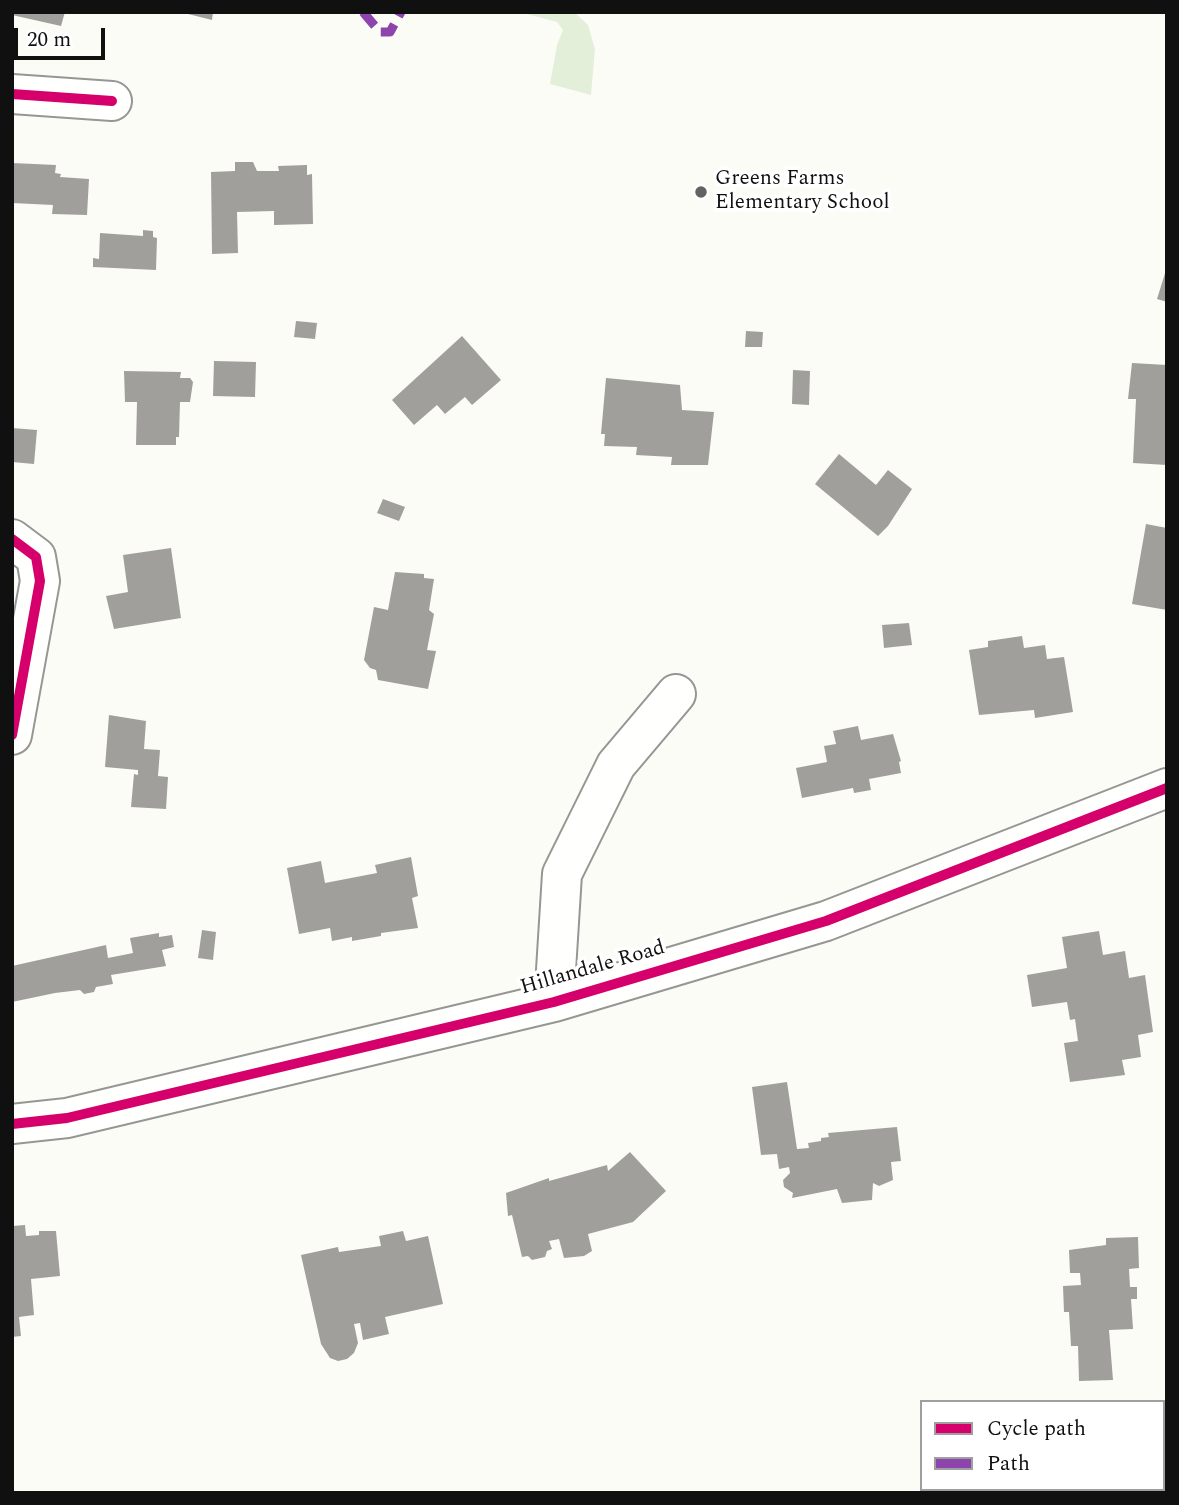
<!DOCTYPE html>
<html>
<head>
<meta charset="utf-8">
<style>
	body { margin:0 }
	#map { position:relative; width:1179px; height:1505px; overflow:hidden; background:#fcfcf7; font-family:Spectral,serif }
	canvas { display:block }
	.frame { position:absolute; inset:0; border:14px solid #101010; pointer-events:none }
	.legend { position:absolute; left:920px; top:1400px; width:245px; height:91px; box-sizing:border-box; background:#fff; border:2px solid #9f9f9f; margin:0; padding:9px 12px; list-style:none; font-size:21px; color:#101010 }
	.legend li { display:flex; align-items:center; gap:14px; height:35px }
	.legend b { width:35px; border:2px solid #9f9f9f }
	.scale { position:absolute; left:14px; top:28px; width:91px; height:32px; box-sizing:border-box; border:4px solid #101010; border-top:0; padding-left:9px; font-size:21px; line-height:24px; white-space:nowrap; color:#101010; -webkit-text-stroke:5px #fff; paint-order:stroke }
</style>
</head>
<body>
<div id="map">
<canvas width="1179" height="1505"></canvas>
<div class="frame"></div>
<ul class="legend">
<li><b style="height:9px;background:#d6006c"></b>Cycle path</li>
<li><b style="height:9px;background:#8e44ad"></b>Path</li>
</ul>
<div class="scale">20 m</div>
</div>
<script>
const context = document.querySelector('canvas').getContext('2d');
context.lineJoin = 'round';
function fill(path, color) { context.fillStyle = color; context.fill(path, 'evenodd'); }
const poly = rows => new Path2D(rows.map(r => 'M' + r).join(''));
function stroke(path, color, width, dash) { context.strokeStyle = color; context.lineWidth = width; context.lineCap = dash ? 'butt' : 'round'; context.setLineDash(dash || []); context.stroke(path); }
function write(font, color, halo, rows, align = 'center') {
  context.font = font + ' Spectral,serif'; context.lineWidth = 7; context.setLineDash([]); context.textBaseline = 'middle'; context.strokeStyle = halo; context.fillStyle = color; for (const [text, x, y, turn = 0] of rows) {
    context.save(); context.translate(x, y); context.rotate((+turn || 0) * Math.PI / 180); context.textAlign = isNaN(turn) ? turn : align; if (halo) context.strokeText(text, 0, 0); context.fillText(text, 0, 0); context.restore();
  }
}
fill(poly([
	[519,12,574,12,588,25,595,49,591,95,550,84,557,45,563,30,557,22]
]), '#e4efda');
fill(poly([
	[12,12,65,12,61,26,12,15],
	[180,12,213,12,212,20],
	[235,162,253,162,257,171,279,171,278,166,307,165,307,175,312,174,313,224,274,225,274,211,237,212,238,253,212,254,211,172,235,171],
	[12,163,56,165,55,173,61,174,60,177,89,179,87,215,52,214,53,205,12,203],
	[143,230,153,231,153,237,157,238,156,270,93,267,93,258,99,259,100,233,143,236],
	[1166,270,1167,270,1167,302,1157,299],
	[296,321,317,323,315,339,294,337],
	[746,331,763,332,762,347,745,347],
	[462,336,501,380,472,405,465,397,445,414,437,405,414,425,392,400],
	[214,361,256,362,255,397,213,396],
	[1132,363,1167,365,1167,465,1133,463,1136,399,1128,399],
	[793,370,810,371,809,405,792,404],
	[124,371,181,372,180,378,190,378,193,382,190,402,180,402,179,437,176,437,176,445,136,445,137,402,125,402],
	[606,378,680,385,682,410,714,412,708,465,671,465,672,457,636,455,637,447,604,446,605,434,601,434],
	[12,428,37,430,34,464,12,462],
	[839,454,876,485,888,470,912,489,888,526,878,536,815,484],
	[383,499,405,507,399,521,377,513],
	[1146,524,1167,528,1167,610,1132,604],
	[171,548,181,618,114,629,106,596,128,592,123,555],
	[395,572,424,574,424,578,434,579,429,610,434,614,427,650,436,651,428,689,378,680,376,670,370,668,364,660,374,607,388,610],
	[909,623,912,645,884,648,882,625],
	[1022,636,1024,648,1045,645,1047,659,1064,657,1073,712,1035,718,1034,710,979,715,969,650,988,647,988,641],
	[109,715,146,721,144,749,160,750,158,776,168,777,166,809,131,807,134,774,138,775,138,770,105,767],
	[858,726,861,740,893,734,901,761,899,762,901,773,869,779,871,790,854,793,853,788,802,798,796,768,827,762,824,746,836,744,833,731],
	[411,857,418,896,412,898,418,928,381,933,381,936,352,941,352,937,332,941,330,928,299,934,287,868,321,861,325,883,377,873,375,865],
	[202,930,216,932,213,960,198,958],
	[1099,931,1103,955,1125,951,1129,978,1145,975,1153,1032,1138,1035,1141,1057,1122,1060,1125,1075,1070,1082,1064,1043,1078,1041,1075,1019,1070,1020,1067,1002,1032,1007,1027,975,1067,968,1062,937],
	[159,933,159,937,172,935,174,947,162,950,166,966,111,975,113,984,96,987,94,992,84,994,80,990,55,993,12,1002,12,966,106,945,108,958,133,953,130,938],
	[787,1082,797,1149,809,1148,808,1143,821,1141,821,1138,829,1137,828,1133,897,1127,901,1161,891,1162,893,1180,879,1186,873,1183,872,1200,842,1203,837,1189,792,1198,793,1193,784,1187,783,1180,790,1173,789,1167,779,1169,777,1154,761,1155,752,1087],
	[630,1152,666,1191,633,1222,588,1234,592,1251,584,1256,564,1258,559,1239,549,1241,552,1249,547,1251,545,1257,532,1260,528,1256,522,1257,512,1215,508,1216,506,1193,549,1178,549,1181,607,1165,608,1171],
	[25,1225,26,1236,39,1235,39,1231,56,1231,60,1276,31,1279,34,1315,19,1317,21,1336,12,1337,12,1226],
	[403,1231,406,1241,428,1236,443,1304,385,1317,389,1334,363,1340,360,1323,354,1324,358,1343,354,1353,347,1359,338,1361,330,1358,321,1344,301,1255,338,1247,339,1252,381,1246,379,1236],
	[1138,1237,1139,1268,1129,1269,1130,1287,1137,1287,1137,1299,1131,1299,1133,1329,1109,1330,1113,1380,1079,1381,1078,1346,1071,1346,1069,1312,1064,1312,1063,1286,1081,1285,1080,1273,1070,1273,1069,1250,1106,1245,1106,1238]
]), '#a09f9c');
const minor = poly([
	[12,94,112,101],
	[12,539,36,557,40,581,12,735],
	[554,1002,562,874,616,765,676,694],
	[12,1124,67,1118,554,1002,826,921,1167,788]
]);
stroke(minor, '#969694', 42);
stroke(minor, '#fffffe', 38);
stroke(poly([
	[363,12,380,32,390,32,401,12]
]), '#8e44ad', 9, [18, 9]);
stroke(poly([
	[12,94,112,101],
	[12,539,36,557,40,581,12,735],
	[12,1124,67,1118,554,1002,826,921,1167,788]
]), '#d6006c', 10);
for (const [x, y, r, color] of [
	[701,192,7,"#636361"]
]) { const dot = new Path2D(); dot.arc(x, y, r, 0, 2 * Math.PI); context.fillStyle = color; context.fill(dot); stroke(dot, '#fff', 2.5); }
write('21px', '#101010', '#fff', [
	["Greens Farms",715,180],
	["Elementary School",715,204]
], 'left');
write('21px', '#101010', '#fff', [
	["Hillandale Road",593,969,-16]
]);
</script>
</body>
</html>
